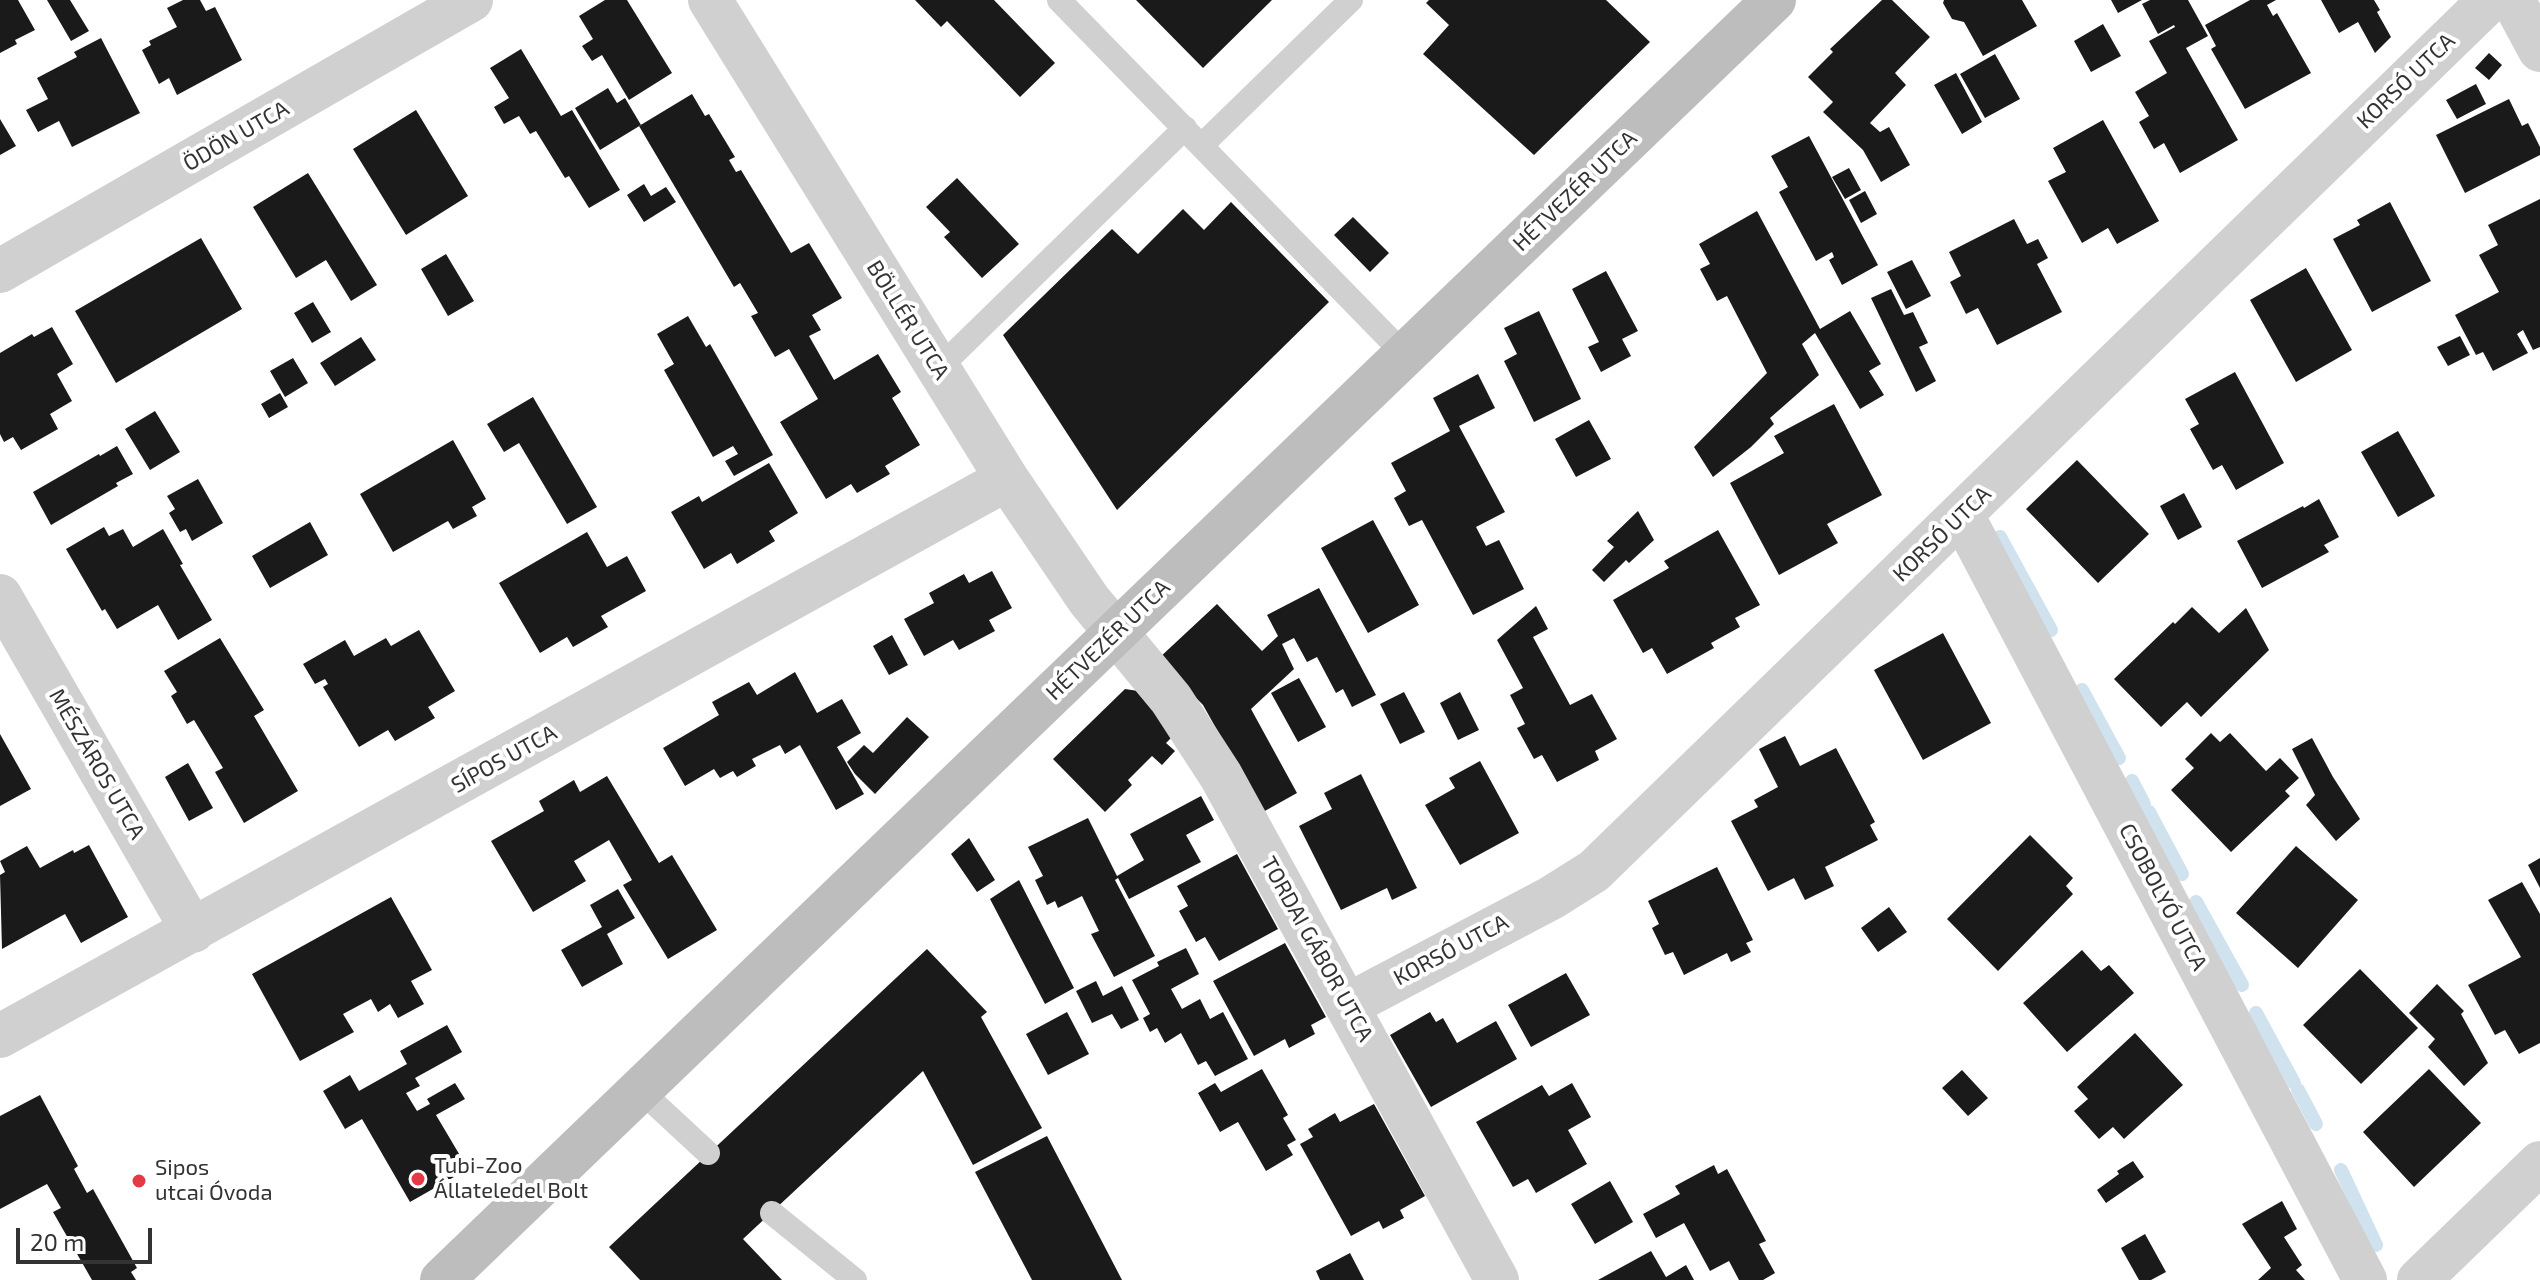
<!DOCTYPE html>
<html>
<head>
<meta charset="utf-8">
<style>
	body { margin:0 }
	#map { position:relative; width:2540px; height:1280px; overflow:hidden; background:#fff; font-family:"Exo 2",sans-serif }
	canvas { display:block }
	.scale { position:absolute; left:16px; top:1228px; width:136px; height:36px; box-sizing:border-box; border:4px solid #333; border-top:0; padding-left:10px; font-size:24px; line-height:28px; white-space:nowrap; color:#333; -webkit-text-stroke:6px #fff; paint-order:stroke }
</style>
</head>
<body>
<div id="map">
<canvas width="2540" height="1280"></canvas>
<div class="scale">20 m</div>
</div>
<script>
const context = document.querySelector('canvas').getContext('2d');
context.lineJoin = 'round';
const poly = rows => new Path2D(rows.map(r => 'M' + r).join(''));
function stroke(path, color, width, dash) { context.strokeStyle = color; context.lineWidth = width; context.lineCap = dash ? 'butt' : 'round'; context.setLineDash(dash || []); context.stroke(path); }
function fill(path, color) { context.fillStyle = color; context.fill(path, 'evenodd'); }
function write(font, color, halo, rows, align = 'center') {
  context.font = font + ' "Exo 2",sans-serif'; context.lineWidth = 8; context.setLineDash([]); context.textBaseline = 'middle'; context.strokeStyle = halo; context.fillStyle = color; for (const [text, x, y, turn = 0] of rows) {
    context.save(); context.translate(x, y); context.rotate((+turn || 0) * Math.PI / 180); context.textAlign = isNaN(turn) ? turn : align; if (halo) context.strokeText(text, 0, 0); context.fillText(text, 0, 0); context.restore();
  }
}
stroke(poly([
	[2000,537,2051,630],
	[2082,690,2119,758],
	[2132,781,2144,804],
	[2149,812,2182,874],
	[2196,902,2242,985],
	[2256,1013,2294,1083],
	[2298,1090,2316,1124],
	[2341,1170,2376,1245]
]), '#cfe2ee', 14);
fill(poly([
	[0,0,18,0,35,30,15,40,17,44,0,53],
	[47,0,70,0,89,31,71,41],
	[183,0,200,0,206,11,215,7,242,60,177,95,169,78,159,84,142,50,151,45,149,41,177,27,167,8],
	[605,0,627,0,672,73,629,100,602,55,592,61,582,46,593,39,579,16],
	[915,0,994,0,1055,63,1020,97,947,21,941,27],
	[1136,0,1272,0,1203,68],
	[1429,0,1606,0,1650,42,1534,155,1423,54,1449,25,1426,3],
	[1882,0,1892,0,1930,37,1895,73,1906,85,1870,123,1880,132,1889,127,1910,165,1881,182,1863,150,1823,112,1833,102,1808,77,1833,52,1830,49],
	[1944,0,2022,0,2037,26,1983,56,1964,22,1952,19,1943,3],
	[2111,0,2142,0,2118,13],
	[2150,0,2188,0,2208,36,2186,48,2238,140,2180,173,2164,143,2154,149,2139,122,2149,116,2135,92,2167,73,2149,41,2175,27,2174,25,2158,34,2142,4],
	[2250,0,2276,0,2267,5,2273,16,2277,13,2311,73,2245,109,2211,49,2216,46,2205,25],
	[2321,0,2374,0,2380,10,2377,12,2391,37,2375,53,2358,22,2339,33],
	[2103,24,2121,56,2091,72,2074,41],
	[101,38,140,113,72,147,59,121,38,132,26,110,48,99,37,78,77,57,74,52],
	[521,49,561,116,572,110,620,190,589,208,569,176,565,178,536,131,530,134,519,116,504,124,494,107,509,98,490,68],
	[2489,53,2502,65,2489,80,2475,68],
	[1995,54,2020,99,1985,118,1960,74],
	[1956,73,1982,122,1962,134,1934,85],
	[2476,84,2486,104,2457,119,2446,100],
	[608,88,617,103,625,98,641,125,600,150,575,108],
	[692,94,705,116,709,114,735,157,729,160,736,172,741,170,791,253,809,243,842,298,812,315,821,330,809,336,834,380,878,354,901,392,892,398,920,445,885,466,890,474,857,493,851,484,826,499,780,422,818,399,789,349,775,357,751,316,758,313,740,283,734,287,639,126],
	[2509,99,2522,126,2528,123,2540,147,2540,155,2465,193,2436,135],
	[416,110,468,196,406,235,353,149],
	[0,119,16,146,0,155],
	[2103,120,2159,221,2117,244,2108,228,2082,243,2048,181,2066,172,2053,148],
	[1809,136,1878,265,1842,285,1829,260,1834,257,1832,252,1816,261,1779,192,1788,187,1771,156],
	[1849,168,1861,190,1845,199,1832,177],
	[308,173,377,285,351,301,326,260,296,278,253,207],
	[957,178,1019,244,982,278,944,237,950,232,926,207],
	[644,184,651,196,666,187,676,202,644,222,627,195],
	[1865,191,1877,214,1861,223,1849,200],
	[2540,199,2540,347,2533,350,2523,330,2517,334,2528,353,2493,371,2483,352,2476,355,2455,315,2499,292,2479,255,2498,245,2488,225],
	[1231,202,1329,302,1117,510,1003,335,1112,229,1138,254,1183,209,1204,230],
	[2390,202,2431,281,2372,312,2333,239,2360,225,2357,220],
	[1757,211,1820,329,1850,311,1881,364,1869,371,1884,395,1860,409,1815,333,1802,344,1819,375,1770,418,1774,424,1751,447,1713,477,1694,447,1767,373,1727,296,1717,301,1700,269,1710,264,1699,244],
	[1353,217,1389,253,1370,272,1334,235],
	[2014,219,2027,244,2038,239,2048,258,2037,264,2062,312,1997,345,1978,308,1966,314,1950,282,1961,276,1949,252],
	[201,238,242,309,116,383,75,311],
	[446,254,474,301,448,316,421,269],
	[1912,260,1931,296,1906,309,1887,272],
	[2306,268,2352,350,2296,382,2250,300],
	[1606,271,1638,331,1622,339,1631,356,1601,372,1588,347,1599,342,1572,289],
	[1891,289,1904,315,1913,312,1928,343,1919,347,1936,381,1916,392,1871,298],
	[313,302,331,332,312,343,294,313],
	[1539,311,1581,399,1534,422,1504,361,1517,354,1504,328],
	[688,316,706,347,710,344,773,455,734,476,725,461,738,454,733,446,713,457,664,370,674,364,657,334],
	[52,327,73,364,57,374,72,401,50,414,58,429,21,450,13,437,4,442,0,434,0,353,32,334,34,337],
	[2460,336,2470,355,2448,366,2437,347],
	[361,337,376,360,335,386,320,363],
	[293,358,308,383,285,397,270,371],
	[2235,372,2284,463,2236,490,2222,465,2213,470,2190,429,2199,424,2185,399],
	[1478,374,1495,408,1459,426,1505,512,1476,527,1486,546,1499,540,1524,589,1473,615,1422,520,1409,526,1394,498,1406,491,1391,463,1450,431,1433,398],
	[280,393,288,407,269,418,261,404],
	[533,397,597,507,567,524,519,443,504,452,487,424],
	[1834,404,1882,495,1827,524,1838,543,1779,575,1730,483,1784,453,1774,436],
	[155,411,180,452,150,470,125,429],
	[1589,420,1611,459,1576,477,1555,439],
	[2398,431,2435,496,2398,517,2361,452],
	[453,440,486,499,472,507,477,516,453,529,448,521,393,552,360,494],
	[117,446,133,474,116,483,118,486,51,525,33,492,99,454,100,456],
	[2077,460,2149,534,2098,583,2026,509],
	[769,463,798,513,769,531,775,541,737,564,731,553,704,569,671,512,699,496,702,502],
	[198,479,223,523,192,541,186,529,180,532,169,513,175,509,167,496],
	[2184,493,2202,527,2178,540,2160,506],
	[2319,499,2339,537,2324,545,2329,552,2262,588,2237,541,2303,506,2304,508],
	[1638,511,1654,540,1629,563,1626,560,1604,582,1592,570,1614,547,1607,541],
	[1373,520,1419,605,1368,633,1321,548],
	[310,522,328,555,270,588,252,556],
	[104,527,109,536,123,529,133,547,163,529,183,564,180,565,212,620,178,640,158,605,117,629,105,609,102,611,66,549],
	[1718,530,1760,605,1735,618,1740,627,1711,643,1714,648,1667,674,1652,648,1643,653,1613,600,1669,568,1664,561],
	[587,532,607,567,627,556,646,591,601,616,608,627,573,647,567,637,540,653,499,583],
	[992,571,1012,608,989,620,995,631,959,650,953,640,924,656,904,619,934,603,929,593,964,574,969,583],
	[1319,588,1376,695,1352,707,1343,689,1336,693,1317,657,1307,662,1294,638,1282,644,1294,669,1251,709,1297,793,1263,812,1203,705,1158,659,1217,604,1262,651,1278,636,1267,615],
	[1536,606,1548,629,1533,637,1570,705,1592,694,1617,739,1595,751,1599,760,1557,782,1542,755,1534,759,1517,728,1525,724,1510,695,1523,688,1497,640],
	[2192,607,2219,633,2246,608,2269,650,2201,717,2187,702,2161,727,2114,679,2173,622,2175,624],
	[419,630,455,691,428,707,435,718,395,741,388,730,359,747,323,687,328,684,325,679,315,684,303,664,345,640,354,656,386,638,391,646],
	[1943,633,1991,723,1923,760,1874,670],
	[892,635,908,665,889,675,873,646],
	[220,638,264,710,254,716,298,791,244,823,215,772,223,768,194,720,187,724,171,696,177,692,164,671],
	[795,672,817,713,842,699,861,733,837,747,864,794,836,810,800,745,785,754,780,745,752,759,756,766,737,777,733,771,720,778,714,769,685,786,663,748,719,715,712,702,749,682,757,695],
	[1299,678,1326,727,1298,742,1271,693],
	[1125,689,1145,692,1171,738,1166,743,1175,751,1162,765,1152,756,1128,780,1132,785,1105,812,1053,759],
	[1404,692,1425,732,1400,744,1380,704],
	[1460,692,1479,730,1458,740,1440,703],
	[907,717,929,737,875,794,855,774,847,762,864,745,873,753],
	[2211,733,2220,742,2230,733,2266,771,2280,758,2299,778,2285,791,2290,796,2231,852,2171,790,2194,768,2185,759],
	[0,734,31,789,0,806],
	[1785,736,1800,766,1836,748,1875,822,1870,825,1878,840,1825,867,1834,886,1805,900,1794,878,1768,891,1731,821,1758,807,1754,800,1778,787,1759,749],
	[2312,738,2333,777,2360,819,2336,841,2306,805,2315,795,2292,749],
	[1480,761,1519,833,1460,865,1425,805,1455,788,1449,778],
	[188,763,213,808,189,821,165,777],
	[1361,774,1417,888,1392,900,1387,888,1341,910,1299,826,1332,809,1324,793],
	[607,776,659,863,672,855,717,930,668,959,623,885,632,880,609,840,574,861,586,881,533,912,491,841,544,811,539,801,574,780,580,792],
	[1201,796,1214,820,1186,835,1201,862,1129,899,1117,876,1144,860,1130,834],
	[1088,818,1118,878,1115,880,1155,956,1114,977,1091,934,1099,931,1082,896,1058,908,1055,901,1047,905,1035,880,1043,876,1028,847],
	[2030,835,2073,878,2066,886,2073,894,1998,971,1947,919],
	[969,838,995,880,977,892,951,854],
	[89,845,128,917,81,943,65,914,2,949,0,875,5,872,0,861,27,846,40,868,73,850,74,853],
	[2296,846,2358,900,2298,968,2236,913],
	[1237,854,1278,929,1219,961,1205,937,1196,942,1179,911,1188,906,1177,886],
	[2540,858,2540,888,2528,865],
	[1717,867,1753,940,1746,943,1751,952,1731,962,1727,953,1684,975,1673,952,1665,955,1652,928,1659,924,1648,901],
	[1019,880,1074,988,1045,1004,990,899],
	[2522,882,2540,914,2540,1043,2519,1054,2505,1030,2495,1035,2468,985,2521,957,2488,900],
	[618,889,635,918,607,934,623,964,582,987,561,950,602,927,590,905],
	[391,897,432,970,411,981,424,1004,398,1018,390,1004,378,1012,371,999,343,1014,354,1032,300,1061,252,974],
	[1889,907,1907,932,1878,952,1861,928],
	[1285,943,1326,1017,1311,1025,1315,1034,1289,1048,1285,1039,1254,1056,1213,981],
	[1186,948,1199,974,1171,989,1182,1009,1200,999,1210,1019,1223,1012,1248,1059,1215,1076,1206,1061,1198,1065,1181,1033,1165,1043,1157,1028,1150,1032,1143,1018,1150,1014,1132,980,1159,966,1157,962],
	[927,949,987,1012,981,1017,1042,1128,973,1165,923,1071,743,1239,782,1280,640,1280,609,1247],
	[2082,950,2101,971,2109,965,2134,993,2067,1052,2023,1003],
	[2360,969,2418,1028,2361,1084,2303,1025],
	[1566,973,1590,1015,1531,1047,1508,1005],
	[1096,981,1103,996,1122,986,1139,1020,1121,1029,1112,1014,1092,1023,1076,991],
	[2437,984,2464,1011,2461,1014,2488,1063,2464,1086,2428,1047,2435,1039,2409,1013],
	[1067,1012,1089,1054,1048,1075,1026,1034],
	[1430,1012,1436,1022,1443,1018,1457,1043,1496,1021,1517,1059,1431,1107,1390,1035],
	[447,1025,462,1052,415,1078,420,1086,406,1093,417,1111,430,1104,427,1099,455,1083,465,1099,436,1115,468,1169,410,1202,362,1119,345,1129,323,1091,350,1075,359,1091,407,1064,400,1051],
	[2135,1033,2183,1085,2124,1139,2113,1127,2099,1139,2074,1111,2088,1099,2077,1087],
	[1262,1069,1288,1115,1283,1118,1296,1140,1287,1145,1293,1155,1266,1171,1238,1122,1220,1132,1198,1093,1215,1083,1221,1092],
	[2429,1069,2481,1123,2414,1187,2363,1132],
	[1962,1070,1988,1098,1968,1116,1942,1088],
	[1572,1083,1591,1117,1568,1130,1587,1164,1536,1193,1528,1179,1513,1187,1476,1122,1542,1085,1549,1096],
	[40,1095,78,1166,74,1169,87,1193,93,1189,137,1268,131,1272,136,1280,92,1280,53,1212,61,1208,47,1184,0,1209,0,1116],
	[1374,1104,1425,1196,1400,1210,1404,1218,1383,1229,1379,1221,1351,1236,1300,1144,1313,1137,1308,1129,1335,1113,1340,1122],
	[1047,1136,1122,1280,1032,1280,975,1172],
	[2133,1161,2144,1177,2106,1203,2097,1190,2119,1174,2117,1171],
	[1714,1165,1718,1174,1727,1169,1766,1241,1759,1244,1775,1273,1763,1280,1739,1280,1729,1261,1710,1271,1684,1223,1656,1238,1643,1214,1680,1194,1675,1186],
	[1610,1181,1633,1222,1595,1244,1571,1204],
	[2282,1201,2297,1229,2284,1237,2302,1265,2296,1270,2305,1280,2258,1280,2271,1268,2242,1224],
	[2145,1234,2166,1272,2151,1280,2139,1280,2121,1248],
	[1651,1251,1666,1277,1686,1265,1694,1280,1598,1280],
	[1350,1253,1364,1280,1320,1280,1316,1271]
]), '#1a1a1a');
stroke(poly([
	[1059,0,1405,355],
	[1202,145,1351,0],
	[938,369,1185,128],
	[640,1090,708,1153],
	[772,1213,855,1280]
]), '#d0d0d0', 24);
stroke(poly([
	[710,0,1007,479,1089,600,1171,699,1221,776,1497,1280],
	[2513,0,2540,50],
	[0,271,471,0],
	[1962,515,2365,1280],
	[0,596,193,931],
	[1348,1005,1551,898,1594,871,2490,0],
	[0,1036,1007,479],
	[2419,1280,2540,1163]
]), '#d0d0d0', 44);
stroke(poly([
	[442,1280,1774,0]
]), '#bdbdbd', 44);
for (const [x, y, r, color] of [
	[418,1179,8,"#e63946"],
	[139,1181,8,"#e63946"]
]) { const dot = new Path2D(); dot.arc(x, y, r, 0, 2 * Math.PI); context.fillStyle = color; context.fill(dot); stroke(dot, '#fff', 3); }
write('22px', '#333', '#fff', [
	["KORSÓ UTCA",2406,81,-44],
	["ÖDÖN UTCA",236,136,-30],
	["HÉTVEZÉR UTCA",1575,191,-44],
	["BÖLLÉR UTCA",908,320,58],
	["KORSÓ UTCA",1942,534,-44],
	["HÉTVEZÉR UTCA",1108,640,-44],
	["SÍPOS UTCA",504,759,-29],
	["MÉSZÁROS UTCA",97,764,60],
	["CSOBOLYÓ UTCA",2163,897,62],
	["TORDAI GÁBOR UTCA",1317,949,61],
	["KORSÓ UTCA",1451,950,-28]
]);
write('22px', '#333', '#fff', [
	["Tubi-Zoo",434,1166],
	["Állateledel Bolt",434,1191],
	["Sipos",155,1168],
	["utcai Óvoda",155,1193]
], 'left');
</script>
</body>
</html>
